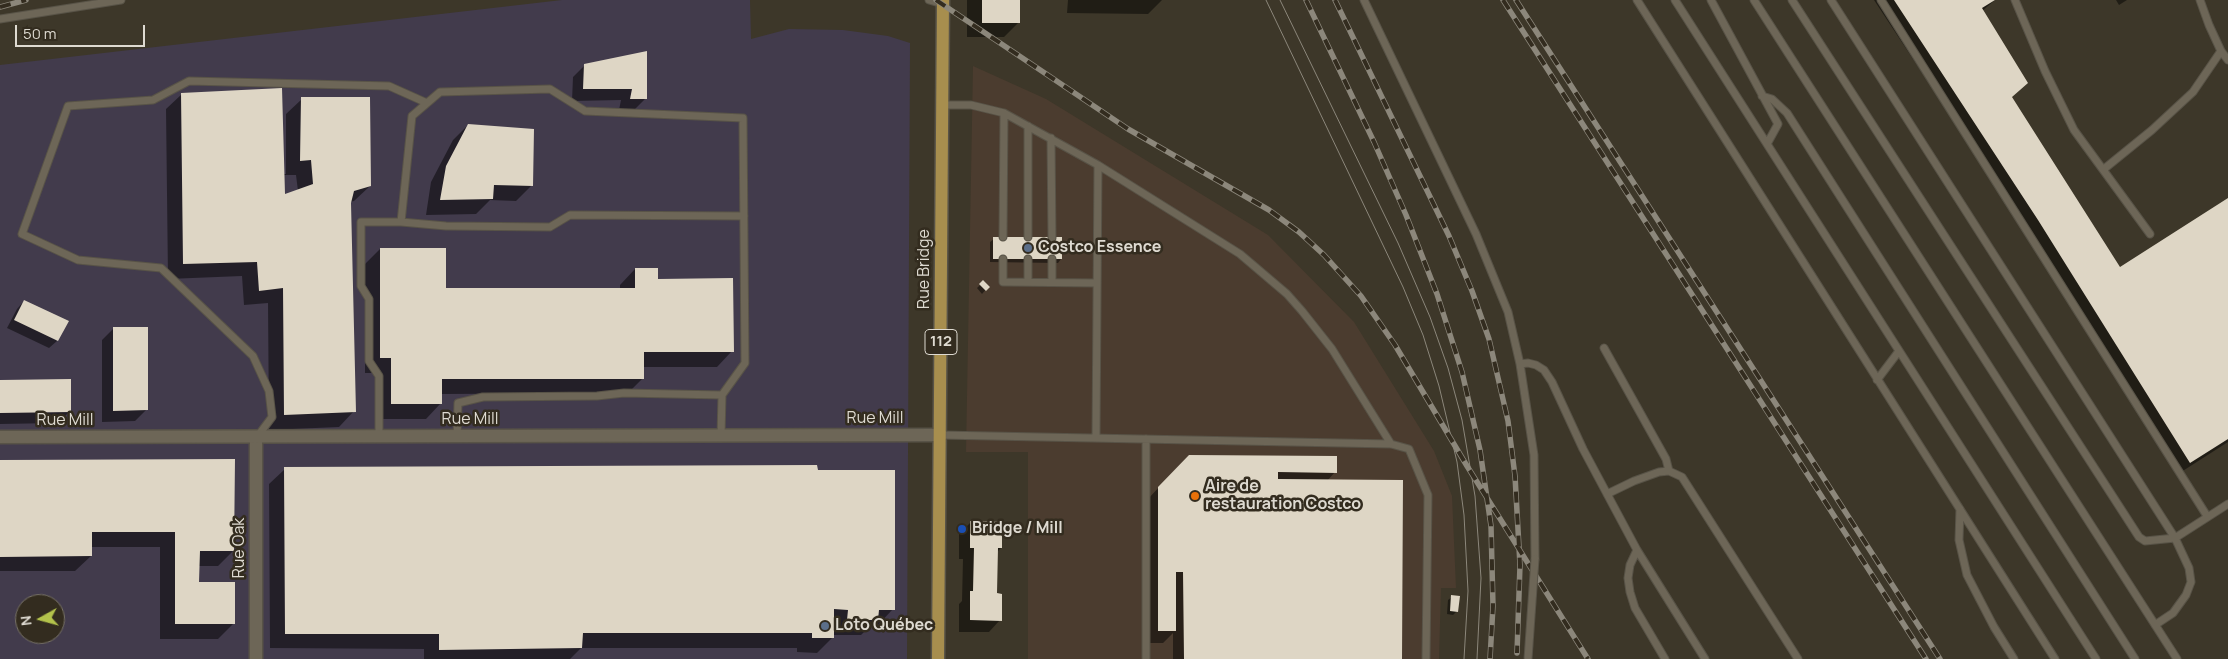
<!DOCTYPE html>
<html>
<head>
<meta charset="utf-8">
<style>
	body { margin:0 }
	#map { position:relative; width:2228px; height:659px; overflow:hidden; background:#3d3729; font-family:Manrope,sans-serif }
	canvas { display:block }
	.north { position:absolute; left:15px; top:594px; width:50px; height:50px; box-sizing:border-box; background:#332c1f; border:1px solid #777266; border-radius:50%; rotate:263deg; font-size:14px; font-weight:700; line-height:20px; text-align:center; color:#dedad1 }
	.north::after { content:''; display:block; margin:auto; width:18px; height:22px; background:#b3c24b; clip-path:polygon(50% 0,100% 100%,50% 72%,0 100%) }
	.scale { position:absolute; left:15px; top:25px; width:130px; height:22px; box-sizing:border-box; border:2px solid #dedad1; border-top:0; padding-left:6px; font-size:15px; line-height:18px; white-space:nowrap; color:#dedad1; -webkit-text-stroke:4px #332c1f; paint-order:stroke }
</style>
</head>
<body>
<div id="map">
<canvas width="2228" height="659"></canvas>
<div class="north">N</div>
<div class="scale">50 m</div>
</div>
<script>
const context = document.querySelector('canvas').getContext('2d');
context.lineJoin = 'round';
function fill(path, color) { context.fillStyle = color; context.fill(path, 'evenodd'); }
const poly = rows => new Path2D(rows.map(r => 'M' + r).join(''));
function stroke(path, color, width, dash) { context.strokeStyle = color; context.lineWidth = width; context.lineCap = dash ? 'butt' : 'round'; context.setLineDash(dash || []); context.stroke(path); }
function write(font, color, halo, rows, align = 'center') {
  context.font = font + ' Manrope,sans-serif'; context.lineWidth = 5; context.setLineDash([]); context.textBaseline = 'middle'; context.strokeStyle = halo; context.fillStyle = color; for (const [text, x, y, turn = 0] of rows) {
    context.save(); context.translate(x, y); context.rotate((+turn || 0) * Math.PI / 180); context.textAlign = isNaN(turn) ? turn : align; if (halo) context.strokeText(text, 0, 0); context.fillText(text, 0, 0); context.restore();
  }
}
fill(poly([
	[973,66,1046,99,1268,235,1354,322,1434,451,1452,496,1456,588,1441,588,1439,659,1028,659,1028,452,966,452]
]), '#4b3c2f');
fill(poly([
	[562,0,750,0,751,39,789,29,843,30,888,36,910,43,907,659,0,659,0,65],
	[25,604,55,604,55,634,25,634]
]), '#423b4c');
fill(poly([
	[967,0,1019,0,1019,22,1004,37,967,37],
	[1068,0,1162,0,1148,14,1067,13],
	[1874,0,1995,0,1982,11,2011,98,2120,268,2228,200,2228,442,2178,474,2027,232],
	[2116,0,2127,0,2119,5],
	[645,53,645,99,634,110,619,110,621,100,572,101,573,77,585,65],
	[182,94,283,174,286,174,286,114,302,99,370,186,354,201,350,202,354,411,339,427,269,430,268,303,244,305,242,276,168,279,166,109],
	[283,175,296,175,298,191,284,196],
	[468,125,533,130,531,186,516,201,490,200,476,214,426,215,431,182,453,140],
	[994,239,1061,259,1058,263,990,262,990,242],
	[380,249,445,289,620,289,620,285,635,269,657,280,732,351,717,367,643,367,643,378,628,393,441,394,441,403,426,419,376,419,376,373,365,373,365,264],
	[983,282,988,287,982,294,977,288],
	[24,301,57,341,49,348,7,328,17,309],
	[114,328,147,409,135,421,102,422,102,340],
	[0,381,70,411,58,423,0,424],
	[0,462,233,551,218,566,198,566,198,583,234,623,218,639,160,639,160,547,91,547,91,556,75,571,0,571],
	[1177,468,1335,472,1327,481,1400,659,1173,659,1173,633,1163,643,1147,643,1147,500],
	[285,469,893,609,878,625,871,625,861,635,833,635,833,637,817,653,797,652,797,648,581,648,570,659,424,659,424,649,270,648,269,484],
	[971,522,1001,548,997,552,996,595,1000,620,989,632,959,632,959,604,962,601,963,559,959,559,959,534],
	[1452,597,1457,611,1453,615,1447,614,1448,600]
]), '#0007');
fill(poly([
	[982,0,1020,0,1020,23,982,23],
	[1894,0,1995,0,1982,8,2028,83,2012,97,2120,267,2228,198,2228,439,2190,463,2038,220],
	[647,51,647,99,630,99,632,89,583,89,584,64],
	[282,88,285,194,313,184,311,160,300,161,301,97,370,97,371,186,354,191,351,203,356,412,284,415,283,288,259,291,257,262,183,264,181,93],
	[468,124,534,129,533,186,494,185,493,199,440,200,446,166],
	[993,237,1062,237,1062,259,993,259],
	[380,248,446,248,446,288,635,288,635,268,658,268,658,279,733,278,734,352,644,352,644,379,442,379,442,404,391,404,391,358,380,358],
	[983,280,990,287,986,291,979,284],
	[24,300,69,321,58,341,14,320],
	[113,327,148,327,148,410,113,411],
	[71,379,71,412,0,413,0,380],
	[1189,455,1337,456,1337,473,1278,472,1278,479,1403,480,1402,659,1184,659,1183,572,1176,572,1176,631,1158,631,1158,487],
	[235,459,234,551,200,551,199,582,235,582,235,624,175,624,175,532,92,532,92,556,0,557,0,460],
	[817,465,818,470,895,470,895,610,879,610,878,620,847,620,848,610,834,609,834,638,812,638,812,633,583,633,582,648,439,650,439,634,285,634,284,467],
	[970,521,1002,522,1002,548,998,548,997,593,1002,594,1002,621,970,620,970,591,973,591,974,548,970,548],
	[1451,595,1460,596,1458,612,1450,611]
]), '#ded6c5');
const lane = poly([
	[929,0,943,4],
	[1364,0,1476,234,1508,312,1520,364,1534,455,1535,559],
	[1637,0,2055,659],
	[1675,0,2096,659],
	[1711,0,1778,124,1767,144],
	[1754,0,2177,659],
	[1792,0,2139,537,2145,541,2175,538,2228,504],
	[1831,0,2175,538,2189,568,2191,582,2186,595,2173,613,2155,625],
	[1881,0,2207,516],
	[2015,0,2045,71,2074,130,2150,234],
	[2200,0,2209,25,2221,51,2228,60],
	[0,19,121,0],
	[1762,96,1772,99,1787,113,2135,659],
	[942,105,971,105,1004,113,1098,165,1240,254,1287,294,1302,311,1332,349,1391,444],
	[1051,138,1052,238],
	[2104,169,2152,130,2193,92,2221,51],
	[401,222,412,116,440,92,550,89,585,111,743,118,745,363,722,395],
	[1003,237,1004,113],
	[1028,237,1028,126],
	[1003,259,1003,282,1097,283],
	[1052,259,1052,282],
	[1028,282,1028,259],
	[1604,348,1666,459,1669,471],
	[1520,364,1528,363,1536,365,1544,370,1552,382,1583,449,1637,550,1705,659],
	[1877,380,1899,351],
	[941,435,1391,444,1409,449,1428,495,1426,659],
	[257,437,272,417,269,391,253,356,161,268,78,260,22,234,68,106,153,100,189,81,389,86,427,103],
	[379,437,379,376,369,361,369,299,361,286,361,222,401,222,446,226,550,227,570,215,744,216],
	[457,437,458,403,483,397,597,396,624,393,722,395,721,436],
	[1096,438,1098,165],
	[1607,494,1634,481,1659,472,1669,471,1682,477,1798,659],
	[1960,509,1959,540,1967,575,1994,627,2014,659],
	[1637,550,1630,565,1628,578,1630,592,1635,608,1665,659],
	[1146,659,1146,439]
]);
const street = poly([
	[256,659,256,437]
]);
const secondary = poly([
	[0,437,941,435]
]);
const primary = poly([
	[938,659,943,0]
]);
stroke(lane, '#585347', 9);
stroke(street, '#585347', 15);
stroke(secondary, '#585347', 15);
stroke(primary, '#585347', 15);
stroke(lane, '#6d6657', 7);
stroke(street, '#6d6657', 12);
stroke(secondary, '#6d6657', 12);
stroke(primary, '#a78e4e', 12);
stroke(poly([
	[1266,0,1403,287,1423,335,1439,386,1457,462,1464,515,1468,591,1464,659],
	[1280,0,1398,243,1430,317,1448,368,1462,420,1475,496,1481,578,1477,659]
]), '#8c877b', 1);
const rail = poly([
	[936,0,1128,129,1269,210,1299,232,1324,255,1361,296,1395,345,1467,466,1588,659],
	[1306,0,1374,142,1406,215,1437,294,1462,372,1480,450,1491,526,1493,606,1490,659],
	[1335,0,1449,236,1472,291,1489,339,1508,421,1515,476,1520,565,1517,653],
	[1503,0,1926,659],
	[1516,0,1940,659],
	[0,7,26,0]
]);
stroke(rail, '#8c877b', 5.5);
stroke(rail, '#332c1f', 4, [11]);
const laneBridge = poly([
	[1528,659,1535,559]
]);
stroke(laneBridge, '#585347', 9, []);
stroke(laneBridge, '#6d6657', 7);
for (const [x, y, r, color] of [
	[1028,248,5,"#5c6f8a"],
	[1195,496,5,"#e8710a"],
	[962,529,5,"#1a4fb4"],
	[825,626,5,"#5c6f8a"]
]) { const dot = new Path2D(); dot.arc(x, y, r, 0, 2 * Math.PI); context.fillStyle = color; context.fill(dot); stroke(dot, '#332c1f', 2); }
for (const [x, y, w] of [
	[941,342,32]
]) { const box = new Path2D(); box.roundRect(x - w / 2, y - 12.5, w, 25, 4); context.fillStyle = '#332c1f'; context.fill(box); stroke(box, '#dedad1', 1); }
write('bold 15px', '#dedad1', null, [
	["112",941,342]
]);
write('bold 16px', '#dedad1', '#332c1f', [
	["Costco Essence",1038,248],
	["Aire de",1205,487],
	["restauration Costco",1205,505],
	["Bridge / Mill",972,529],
	["Loto Québec",835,626]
], 'left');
write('16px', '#dedad1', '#332c1f', [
	["Rue Bridge",925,269,-90],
	["Rue Mill",875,419],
	["Rue Mill",470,420],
	["Rue Mill",65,421],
	["Rue Oak",240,548,-90]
]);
</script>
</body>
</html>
